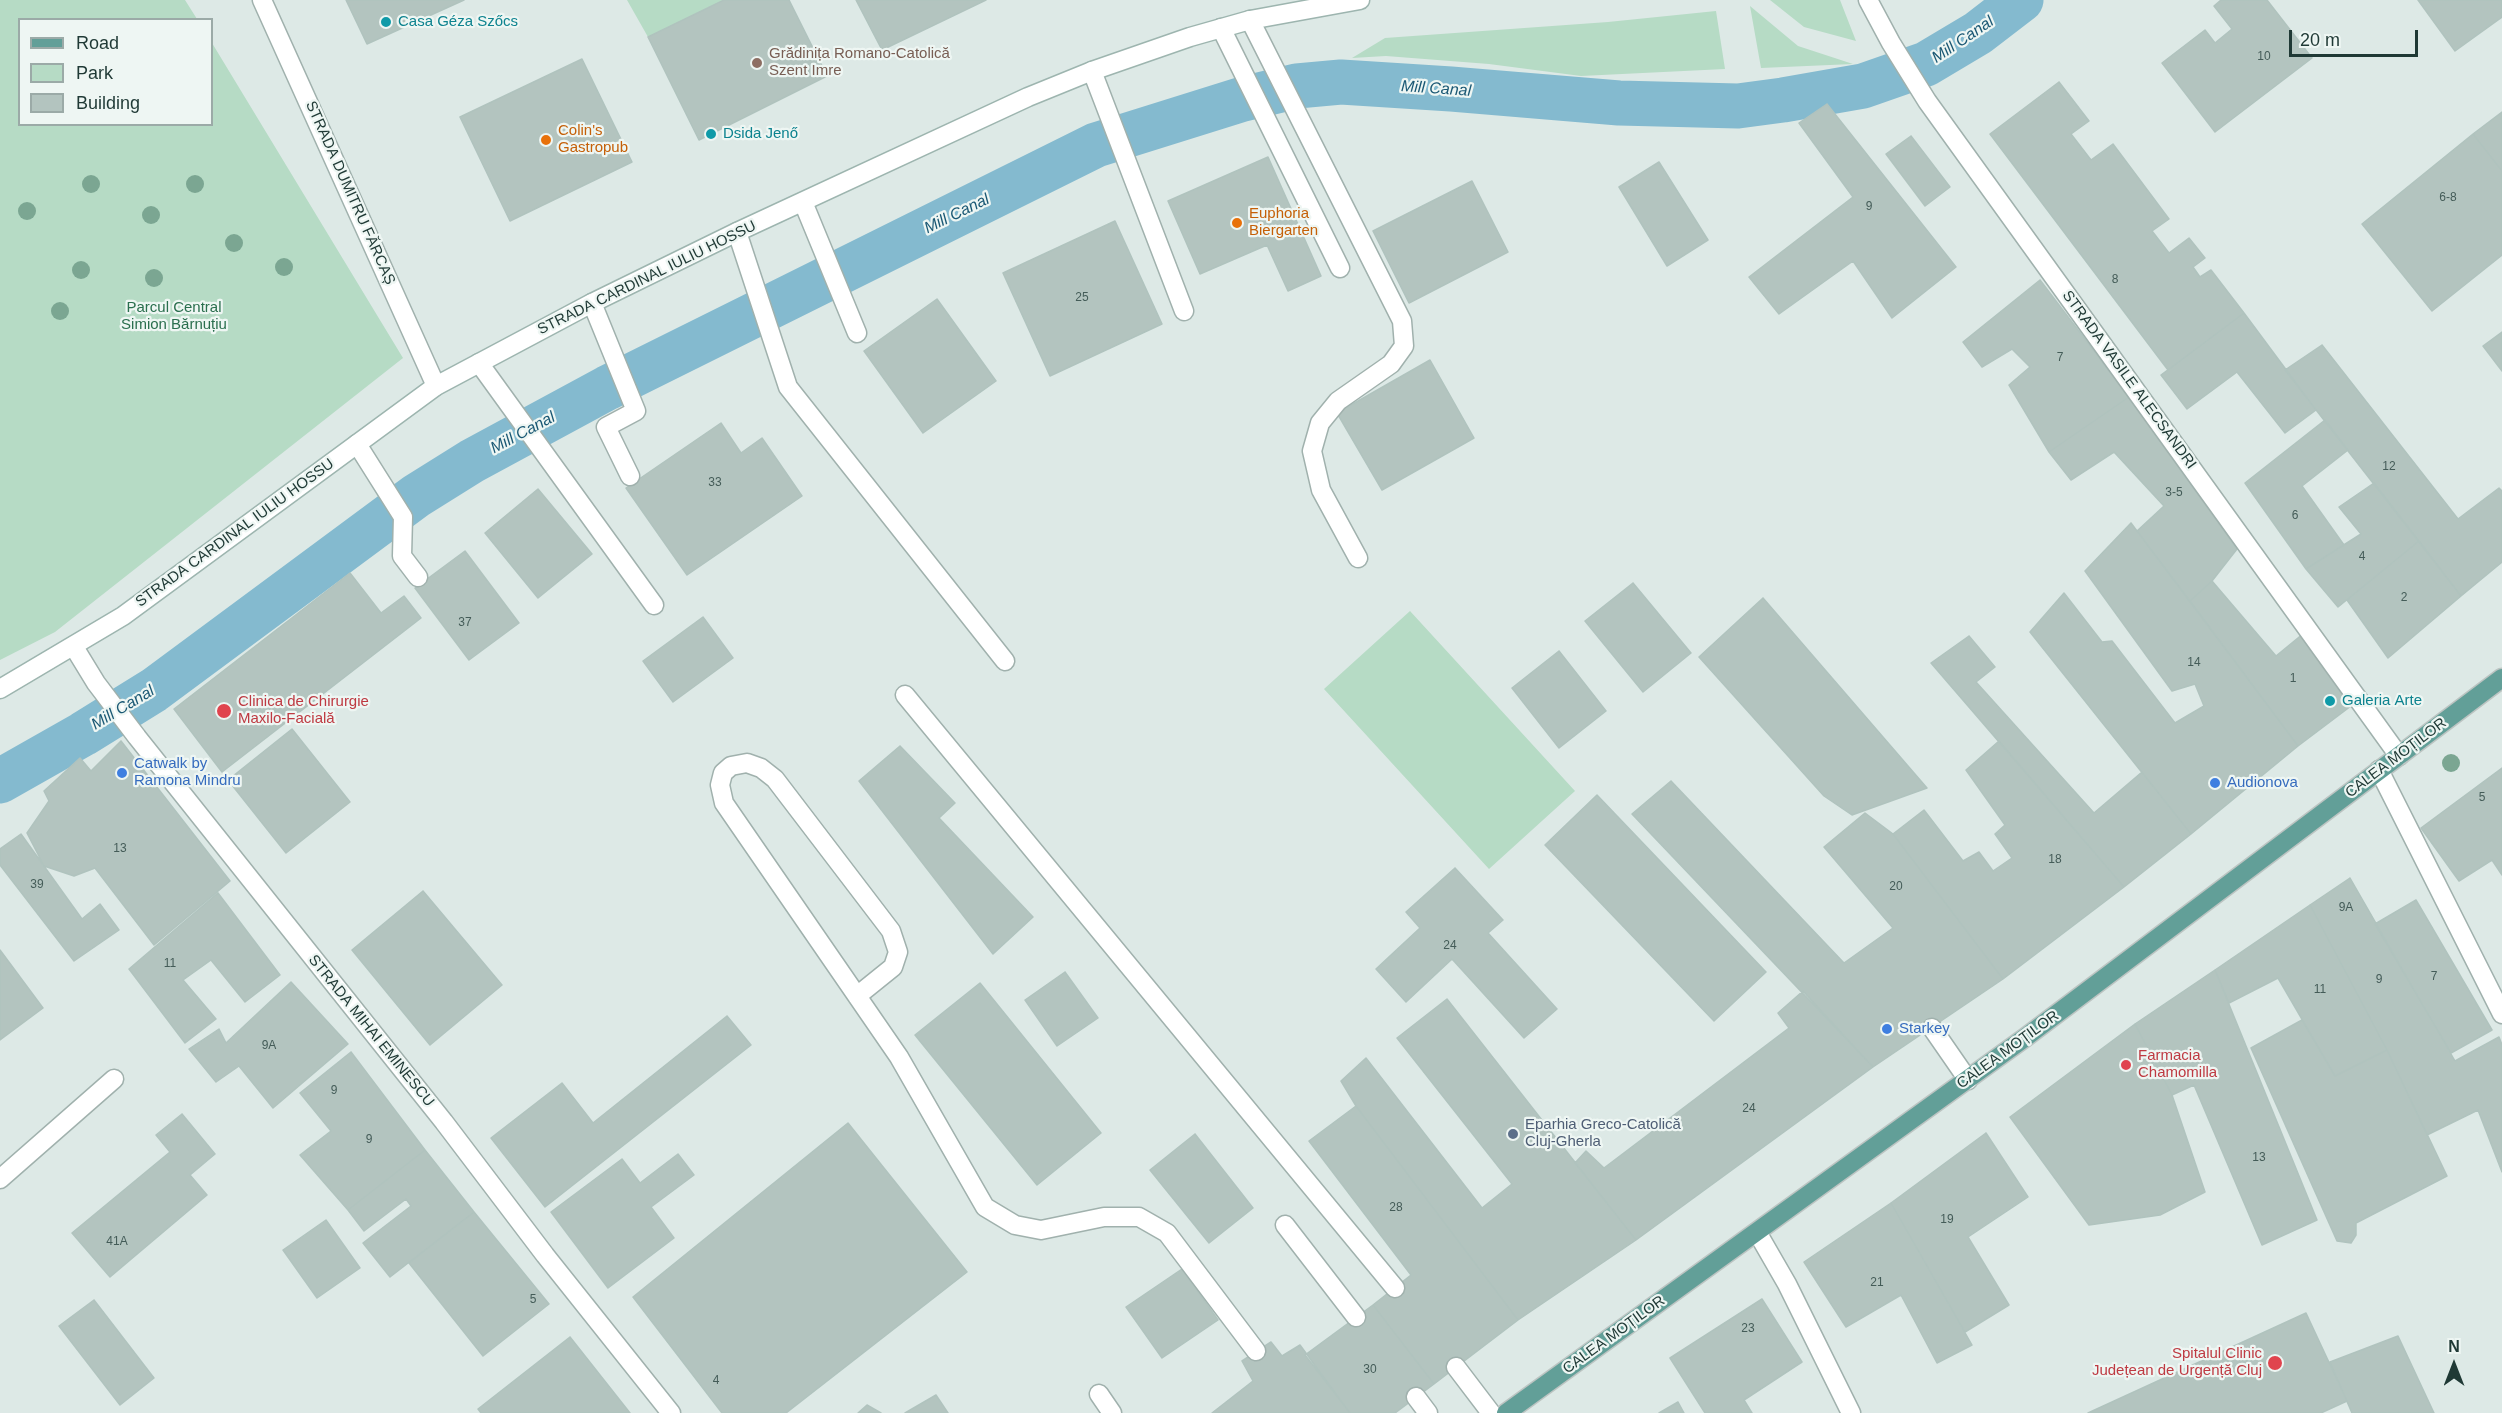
<!DOCTYPE html>
<html>
<head>
<meta charset="utf-8">
<style>
	body { margin:0 }
	#map { position:relative; width:2502px; height:1413px; overflow:hidden; background:#dde9e6; font-family:Arial,sans-serif }
	canvas { display:block }
	.legend { position:absolute; left:18px; top:18px; width:195px; height:108px; box-sizing:border-box; background:#eef6f3; border:2px solid #9baaa7; margin:0; padding:8px 10px; list-style:none; font-size:18px; color:#1f3935 }
	.legend li { display:flex; align-items:center; gap:12px; height:30px }
	.legend b { width:30px; border:2px solid #9baaa7 }
	.north { position:absolute; left:2424px; top:1335px; width:60px; height:60px; -webkit-text-stroke:4px #eef6f3; paint-order:stroke; rotate:0deg; font-size:16px; font-weight:700; line-height:24px; text-align:center; color:#1f3935 }
	.north::after { content:''; display:block; margin:auto; width:21px; height:27px; background:#1f3935; clip-path:polygon(50% 0,100% 100%,50% 72%,0 100%) }
	.scale { position:absolute; left:2289px; top:30px; width:129px; height:27px; box-sizing:border-box; border:3px solid #1f3935; border-top:0; padding-left:8px; font-size:18px; line-height:21px; white-space:nowrap; color:#1f3935; -webkit-text-stroke:4px #eef6f3; paint-order:stroke }
</style>
</head>
<body>
<div id="map">
<canvas width="2502" height="1413"></canvas>
<ul class="legend">
<li><b style="height:8px;background:#629f98"></b>Road</li>
<li><b style="height:16px;background:#b6dbc5"></b>Park</li>
<li><b style="height:16px;background:#b3c4bf"></b>Building</li>
</ul>
<div class="north">N</div>
<div class="scale">20 m</div>
</div>
<script>
const context = document.querySelector('canvas').getContext('2d');
context.lineJoin = 'round';
function fill(path, color) { context.fillStyle = color; context.fill(path, 'evenodd'); }
const poly = rows => new Path2D(rows.map(r => 'M' + r).join(''));
function stroke(path, color, width, dash) { context.strokeStyle = color; context.lineWidth = width; context.lineCap = dash ? 'butt' : 'round'; context.setLineDash(dash || []); context.stroke(path); }
function write(font, color, halo, rows, align = 'center') {
  context.font = font + ' Arial,sans-serif'; context.lineWidth = 4.5; context.setLineDash([]); context.textBaseline = 'middle'; context.strokeStyle = halo; context.fillStyle = color; for (const [text, x, y, turn = 0] of rows) {
    context.save(); context.translate(x, y); context.rotate((+turn || 0) * Math.PI / 180); context.textAlign = isNaN(turn) ? turn : align; if (halo) context.strokeText(text, 0, 0); context.fillText(text, 0, 0); context.restore();
  }
}
fill(poly([
	[0,0,185,0,197,19,20,20,20,124,212,124,212,43,403,358,55,632,0,660],
	[627,0,724,0,648,37],
	[1770,0,1840,0,1856,41,1804,27],
	[1750,6,1798,46,1853,64,1761,68],
	[1716,11,1725,69,1581,76,1489,64,1386,56,1352,58,1385,38,1608,22],
	[1410,611,1575,791,1489,869,1324,689]
]), '#b6dbc5');
stroke(poly([
	[0,781,83,734,154,690,416,496,472,461,607,388,1096,145,1243,99,1297,86,1341,82,1451,89,1619,103,1738,106,1783,100,1863,86,1926,64,1978,33,2021,0]
]), '#84bacf', 45);
const building = poly([
	[346,0,464,0,367,44,346,0],
	[724,0,789,0,827,76,699,140,648,37,724,0],
	[856,0,986,0,882,50,856,0],
	[2221,0,2267,0,2312,58,2215,132,2162,63,2205,30,2215,43,2232,29,2214,6,2221,0],
	[2418,0,2502,0,2502,17,2455,51,2418,0],
	[582,59,632,162,510,221,460,117,582,59],
	[2059,82,2089,121,2071,134,2091,160,2113,144,2169,219,2152,231,2169,253,2189,238,2205,258,2193,267,2200,277,2211,270,2244,313,2168,370,1990,134,2059,82],
	[1827,104,1956,267,1892,318,1853,261,1779,314,1749,277,1853,197,1799,123,1827,104],
	[2502,112,2502,171,2473,134,2502,112],
	[2473,134,2502,171,2502,255,2432,311,2362,224,2473,134],
	[1911,136,1950,187,1925,206,1886,154,1911,136],
	[1268,157,1321,276,1288,291,1267,245,1200,274,1168,201,1268,157],
	[1659,162,1708,240,1667,266,1619,187,1659,162],
	[1472,181,1508,252,1409,303,1373,231,1472,181],
	[1115,221,1162,324,1050,376,1003,273,1115,221],
	[2040,280,2129,397,2049,452,2009,385,2030,367,2012,349,1982,367,1963,342,2040,280],
	[937,299,996,381,923,433,864,351,937,299],
	[2244,313,2316,410,2285,433,2237,372,2187,409,2161,375,2244,313],
	[2502,332,2502,371,2483,346,2502,332],
	[2322,345,2458,519,2499,488,2502,491,2502,562,2461,596,2285,370,2322,345],
	[1430,360,1474,438,1382,490,1337,413,1430,360],
	[2129,397,2237,549,2212,581,2190,601,2137,531,2164,506,2114,452,2071,480,2049,452,2129,397],
	[2325,420,2348,450,2302,486,2344,545,2306,569,2245,483,2325,420],
	[721,423,741,453,762,438,802,496,687,575,626,488,721,423],
	[2374,483,2419,541,2338,607,2306,569,2361,534,2339,507,2374,483],
	[538,489,592,554,538,598,485,533,538,489],
	[2131,523,2298,746,2191,834,2030,632,2064,593,2102,642,2112,641,2175,723,2204,706,2195,684,2172,691,2085,571,2131,523],
	[2419,541,2461,596,2388,658,2347,600,2419,541],
	[465,551,519,623,469,660,415,588,465,551],
	[350,573,381,613,404,596,421,618,222,772,174,709,350,573],
	[2212,581,2276,656,2304,633,2355,703,2298,746,2190,601,2212,581],
	[1633,583,1691,653,1643,692,1585,621,1633,583],
	[1763,598,1927,788,1852,815,1824,796,1699,657,1763,598],
	[703,617,733,658,673,702,643,661,703,617],
	[1969,636,1995,667,1976,682,2094,813,2142,772,2191,834,2124,887,1931,663,1969,636],
	[1559,651,1606,711,1559,748,1512,688,1559,651],
	[292,729,350,802,286,853,228,780,292,729],
	[121,741,230,881,154,945,95,868,74,876,44,866,27,833,49,801,44,791,80,758,91,771,121,741],
	[1999,741,2124,887,2003,979,1893,834,1924,810,1963,861,1979,852,1993,871,2012,858,1995,834,2005,825,1966,770,1999,741],
	[900,746,955,803,939,818,1033,917,993,954,859,781,900,746],
	[2502,768,2502,875,2492,860,2459,881,2421,828,2502,768],
	[1671,781,1844,963,1893,928,1824,847,1865,813,1893,834,2003,979,1873,1067,1632,814,1671,781],
	[1597,795,1766,972,1714,1021,1545,845,1597,795],
	[21,834,82,919,100,904,119,930,74,961,0,865,0,849,21,834],
	[1455,868,1503,920,1488,933,1557,1009,1524,1038,1452,959,1406,1002,1376,969,1420,928,1406,912,1455,868],
	[2350,878,2455,1061,2499,1037,2502,1045,2502,1172,2478,1110,2427,1135,2387,1050,2310,905,2350,878],
	[423,891,502,985,430,1045,352,950,423,891],
	[218,893,280,975,245,1002,211,960,183,980,216,1019,185,1043,129,969,218,893],
	[2416,900,2492,1030,2451,1053,2375,924,2416,900],
	[2310,905,2387,1050,2335,1076,2278,978,2229,1003,2215,970,2310,905],
	[0,950,43,1008,0,1040,0,950],
	[2215,970,2317,1220,2262,1245,2194,1085,2172,1095,2135,1024,2215,970],
	[1065,972,1098,1018,1057,1046,1025,1000,1065,972],
	[291,982,348,1044,273,1108,239,1066,216,1082,189,1049,219,1029,226,1043,291,982],
	[980,983,1101,1133,1037,1185,915,1035,980,983],
	[1803,991,1873,1067,1636,1240,1575,1163,1586,1151,1604,1168,1789,1028,1778,1013,1803,991],
	[1447,999,1636,1240,1518,1320,1356,1106,1341,1081,1366,1058,1482,1208,1512,1184,1397,1038,1447,999],
	[727,1016,751,1045,545,1207,491,1138,562,1083,593,1123,727,1016],
	[2302,1020,2335,1076,2387,1050,2447,1176,2356,1223,2356,1235,2351,1243,2337,1241,2251,1048,2302,1020],
	[2135,1024,2172,1095,2205,1192,2160,1215,2089,1225,2010,1117,2135,1024],
	[351,1052,425,1150,348,1210,300,1155,331,1131,300,1093,351,1052],
	[1356,1106,1518,1320,1434,1384,1373,1305,1411,1275,1309,1141,1356,1106],
	[182,1114,215,1154,190,1175,207,1195,110,1277,72,1233,170,1152,156,1135,182,1114],
	[848,1123,967,1272,786,1413,722,1413,633,1297,848,1123],
	[1986,1133,2028,1197,1968,1237,2009,1305,1965,1332,1891,1203,1986,1133],
	[1195,1134,1253,1208,1209,1243,1150,1170,1195,1134],
	[425,1150,474,1212,390,1277,363,1243,411,1206,406,1199,364,1231,348,1210,425,1150],
	[678,1154,694,1175,651,1207,674,1238,608,1288,551,1212,622,1159,640,1183,678,1154],
	[1891,1203,1972,1345,1937,1363,1901,1295,1846,1327,1804,1262,1891,1203],
	[474,1212,549,1304,483,1356,409,1263,474,1212],
	[326,1220,360,1268,317,1298,283,1250,326,1220],
	[1182,1269,1218,1320,1162,1358,1126,1307,1182,1269],
	[1762,1299,1802,1362,1744,1400,1752,1413,1705,1413,1670,1358,1762,1299],
	[94,1300,154,1378,120,1405,59,1326,94,1300],
	[1373,1305,1434,1384,1395,1413,1350,1413,1305,1355,1373,1305],
	[2306,1313,2347,1401,2321,1413,2088,1413,2306,1313],
	[2398,1336,2434,1413,2352,1413,2330,1362,2398,1336],
	[570,1337,630,1413,481,1413,478,1409,570,1337],
	[1271,1342,1282,1356,1300,1345,1350,1413,1212,1413,1253,1381,1242,1361,1271,1342],
	[936,1395,948,1413,905,1413,936,1395],
	[1678,1402,1684,1413,1659,1413,1678,1402],
	[867,1405,881,1413,858,1413,867,1405]
]);
fill(building, '#b3c4bf');
stroke(building, '#b0c3be', 1.5);
const lane = poly([
	[1250,20,1402,321,1404,346,1391,364,1338,401,1320,423,1312,451,1321,490,1358,558],
	[1221,28,1340,268],
	[1092,71,1184,311],
	[803,202,857,333],
	[737,232,788,387,1005,661],
	[592,303,636,411,606,427,630,476],
	[479,363,654,605],
	[357,444,403,517,402,556,418,577],
	[905,695,1395,1288],
	[2379,770,2502,1014],
	[857,996,893,967,898,952,891,931,775,779,761,768,747,763,731,766,723,773,720,785,724,803,857,996,899,1057,985,1207,1015,1225,1041,1230,1104,1217,1139,1217,1167,1233,1256,1351],
	[1932,1028,1968,1080],
	[0,1179,114,1079],
	[1285,1225,1356,1317],
	[1757,1232,1787,1284,1851,1413],
	[1456,1367,1491,1413],
	[1099,1394,1112,1413],
	[1416,1397,1428,1413]
]);
const street = poly([
	[262,0,436,386],
	[1868,0,1891,43,1927,101,2399,756],
	[74,647,96,683,137,737,444,1122,545,1255,671,1413]
]);
const secondary = poly([
	[0,689,123,616,436,386,592,303,737,232,1028,97,1092,71,1190,37,1250,20,1360,0]
]);
const primary = poly([
	[1506,1413,2026,1037,2502,678]
]);
stroke(lane, '#a0b1ad', 21);
stroke(street, '#a0b1ad', 21);
stroke(secondary, '#9db5af', 21);
stroke(primary, '#bcc4c2', 21);
stroke(lane, '#fff', 18);
stroke(street, '#fff', 18);
stroke(secondary, '#fff', 18);
stroke(primary, '#629f98', 18);
context.fillStyle = '#7ba692';
for (const [x, y] of [
	[91,184],
	[195,184],
	[27,211],
	[151,215],
	[234,243],
	[284,267],
	[81,270],
	[154,278],
	[60,311],
	[2451,763]
]) { context.beginPath(); context.arc(x, y, 9, 0, 2 * Math.PI); context.fill(); }
for (const [x, y, r, color] of [
	[386,22,6,"#0f9aa8"],
	[757,63,6,"#8d6e63"],
	[711,134,6,"#0f9aa8"],
	[546,140,6,"#e8710a"],
	[1237,223,6,"#e8710a"],
	[2330,701,6,"#0f9aa8"],
	[224,711,8,"#e0444e"],
	[122,773,6,"#3f7fe0"],
	[2215,783,6,"#3f7fe0"],
	[1887,1029,6,"#3f7fe0"],
	[2126,1065,6,"#e0444e"],
	[1513,1134,6,"#5c6f8a"],
	[2275,1363,8,"#e0444e"]
]) { const dot = new Path2D(); dot.arc(x, y, r, 0, 2 * Math.PI); context.fillStyle = color; context.fill(dot); stroke(dot, '#eef6f3', 2); }
write('12px', '#445c58', null, [
	["10",2264,57],
	["6-8",2448,198],
	["9",1869,207],
	["8",2115,280],
	["25",1082,298],
	["7",2060,358],
	["12",2389,467],
	["33",715,483],
	["3-5",2174,493],
	["6",2295,516],
	["4",2362,557],
	["2",2404,598],
	["37",465,623],
	["14",2194,663],
	["1",2293,679],
	["5",2482,798],
	["13",120,849],
	["18",2055,860],
	["39",37,885],
	["20",1896,887],
	["9A",2346,908],
	["24",1450,946],
	["11",170,964],
	["7",2434,977],
	["9",2379,980],
	["11",2320,990],
	["9A",269,1046],
	["9",334,1091],
	["24",1749,1109],
	["9",369,1140],
	["13",2259,1158],
	["28",1396,1208],
	["19",1947,1220],
	["41A",117,1242],
	["21",1877,1283],
	["5",533,1300],
	["23",1748,1329],
	["30",1370,1370],
	["4",716,1381]
]);
write('15px', '#0d838f', '#eef6f3', [
	["Casa Géza Szőcs",398,22],
	["Dsida Jenő",723,134],
	["Galeria Arte",2342,701]
], 'left');
write('15px', '#785e54', '#eef6f3', [
	["Grădinița Romano-Catolică",769,54],
	["Szent Imre",769,71]
], 'left');
write('15px', '#c56008', '#eef6f3', [
	["Colin's",558,131],
	["Gastropub",558,148],
	["Euphoria",1249,214],
	["Biergarten",1249,231]
], 'left');
write('15px', '#1f3935', '#eef6f3', [
	["STRADA DUMITRU FĂRCAȘ",350,193,66],
	["STRADA CARDINAL IULIU HOSSU",647,278,-26],
	["STRADA VASILE ALECSANDRI",2129,380,54],
	["STRADA CARDINAL IULIU HOSSU",235,533,-36],
	["CALEA MOȚILOR",2396,758,-37],
	["STRADA MIHAI EMINESCU",371,1031,51],
	["CALEA MOȚILOR",2008,1050,-36],
	["CALEA MOȚILOR",1614,1335,-36]
]);
write('15px', '#2a6f4e', '#eef6f3', [
	["Parcul Central",174,308],
	["Simion Bărnuțiu",174,325]
]);
write('15px', '#be3a42', '#eef6f3', [
	["Clinica de Chirurgie",238,702],
	["Maxilo-Facială",238,719],
	["Farmacia",2138,1056],
	["Chamomilla",2138,1073],
	["Spitalul Clinic",2262,1354,"right"],
	["Județean de Urgență Cluj",2262,1371,"right"]
], 'left');
write('15px', '#366cbe', '#eef6f3', [
	["Catwalk by",134,764],
	["Ramona Mindru",134,781],
	["Audionova",2227,783],
	["Starkey",1899,1029]
], 'left');
write('15px', '#4e5e75', '#eef6f3', [
	["Eparhia Greco-Catolică",1525,1125],
	["Cluj-Gherla",1525,1142]
], 'left');
write('italic 16px', '#1a5874', '#eef6f3', [
	["Mill Canal",1963,40,-34],
	["Mill Canal",1436,89,4],
	["Mill Canal",957,214,-26],
	["Mill Canal",523,433,-28],
	["Mill Canal",123,708,-31]
]);
</script>
</body>
</html>
